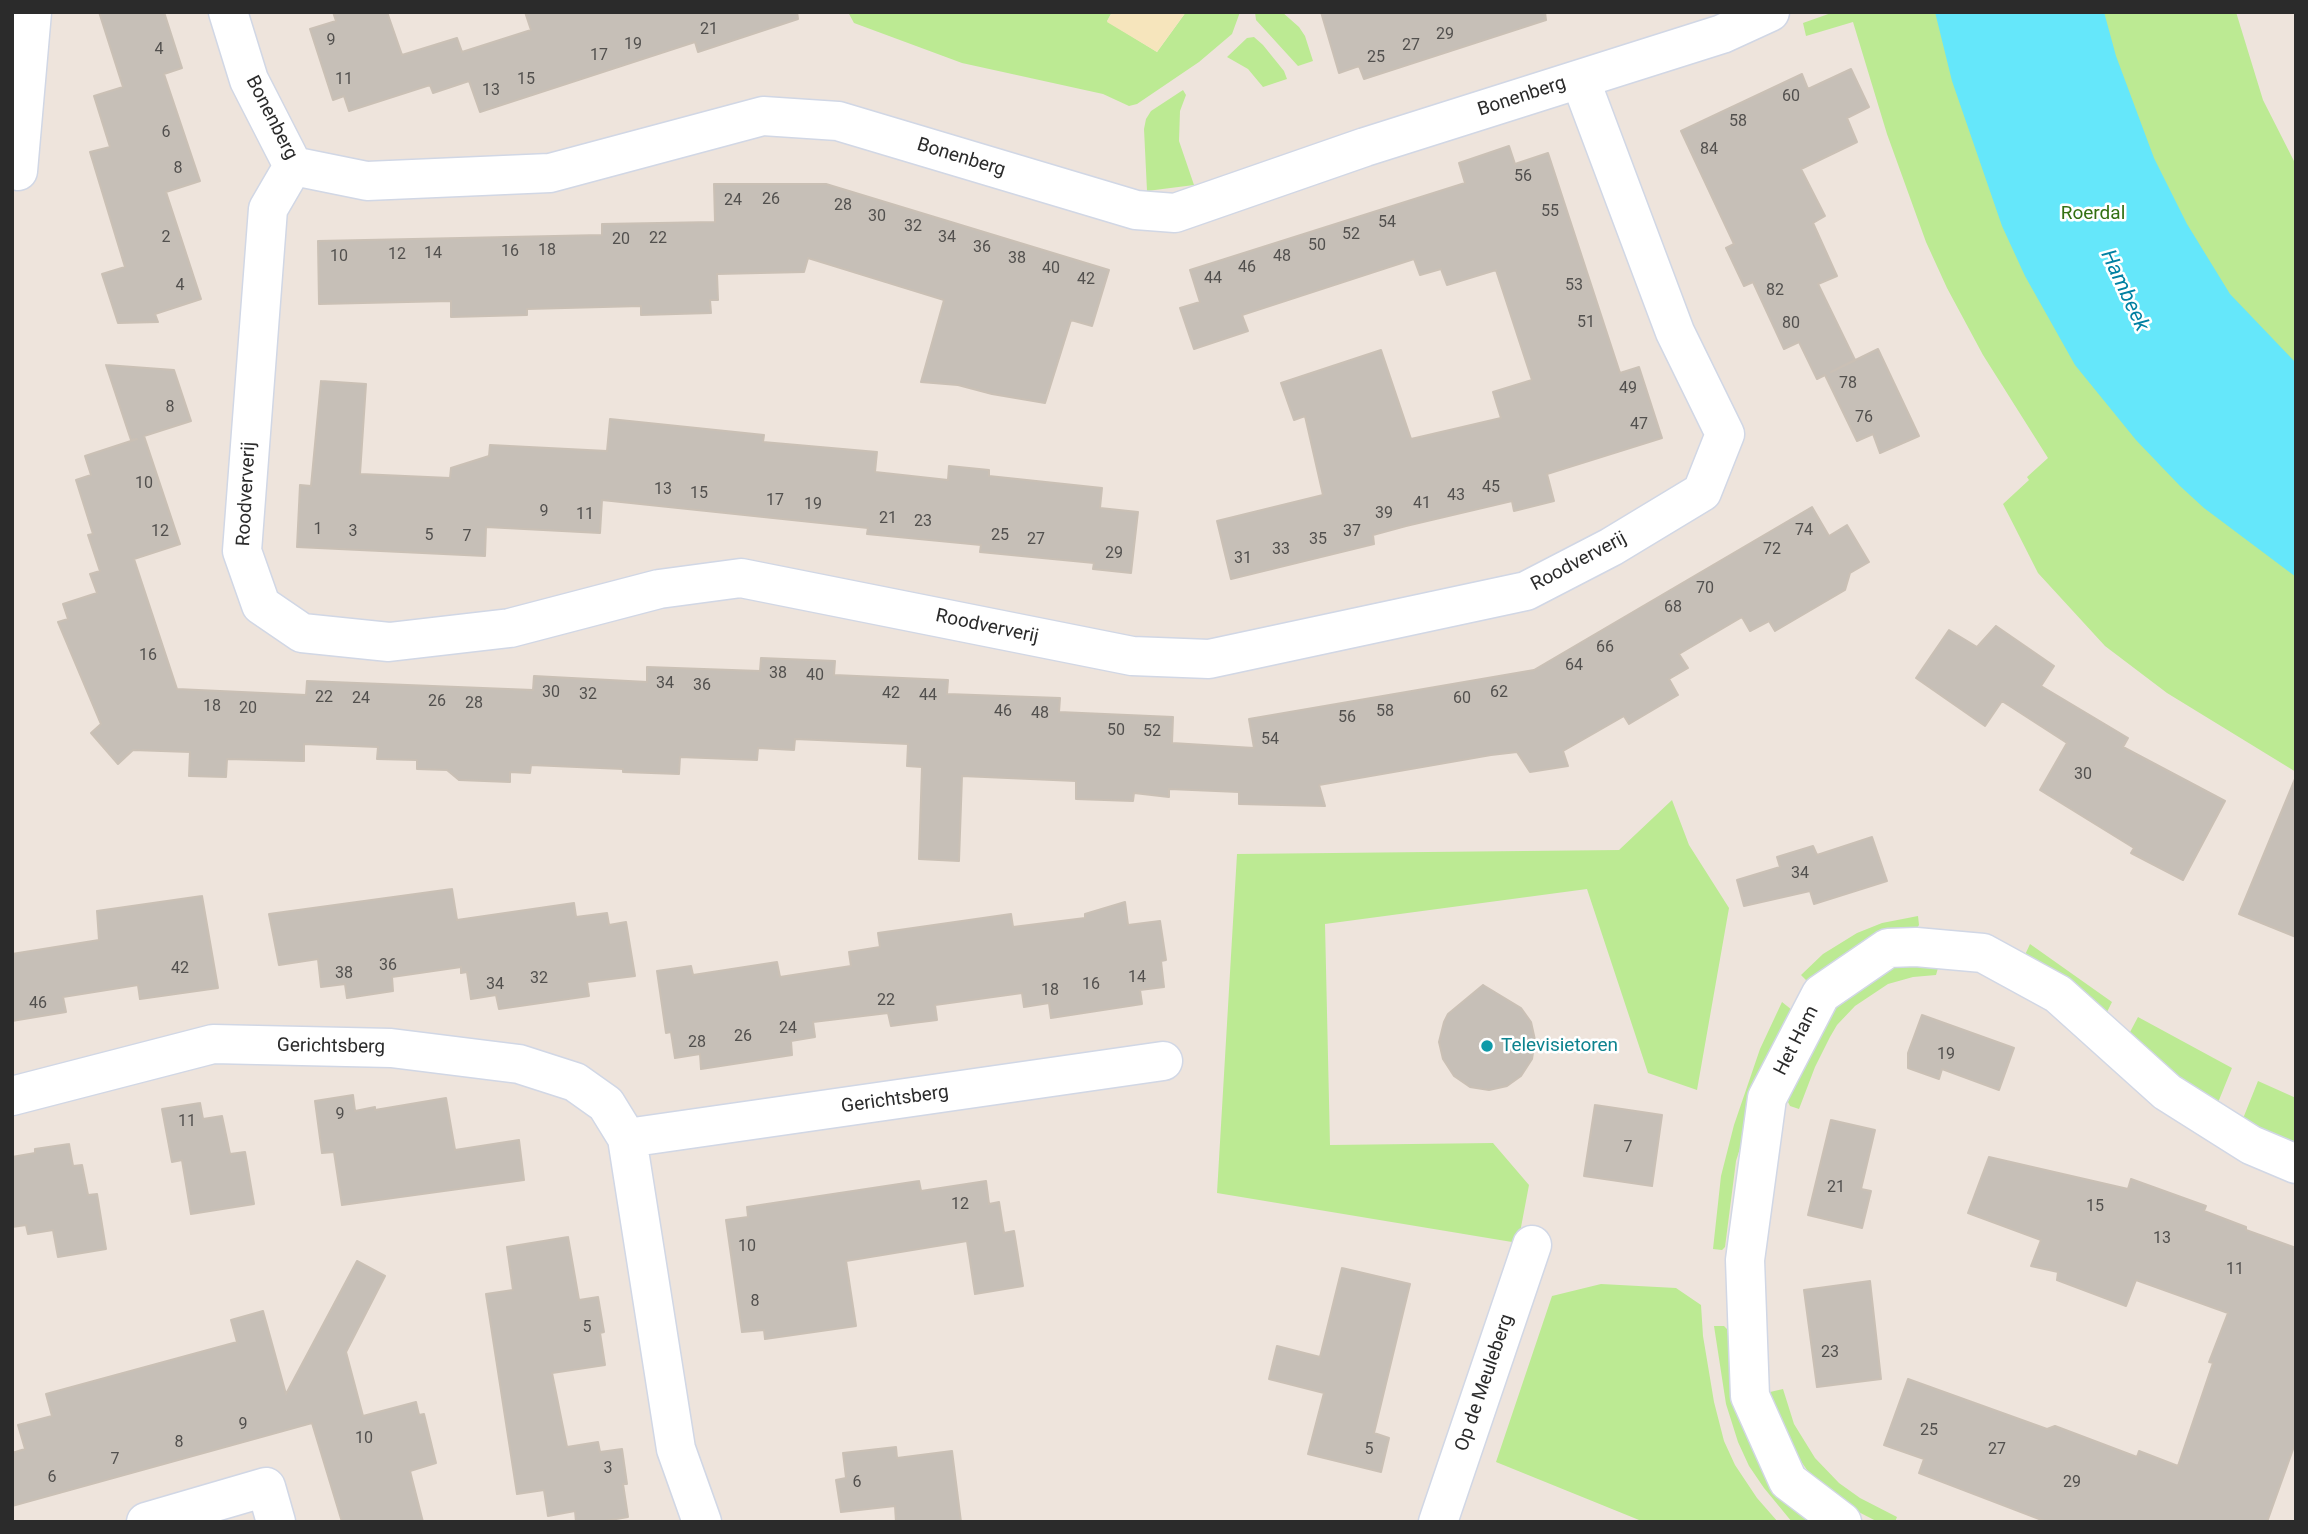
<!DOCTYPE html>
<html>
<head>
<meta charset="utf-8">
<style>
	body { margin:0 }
	#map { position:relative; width:2308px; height:1534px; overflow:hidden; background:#eee4dc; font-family:Roboto,sans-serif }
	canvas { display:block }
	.frame { position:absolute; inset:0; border:14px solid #2b2b2b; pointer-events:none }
</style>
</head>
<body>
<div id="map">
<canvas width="2308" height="1534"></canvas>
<div class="frame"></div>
</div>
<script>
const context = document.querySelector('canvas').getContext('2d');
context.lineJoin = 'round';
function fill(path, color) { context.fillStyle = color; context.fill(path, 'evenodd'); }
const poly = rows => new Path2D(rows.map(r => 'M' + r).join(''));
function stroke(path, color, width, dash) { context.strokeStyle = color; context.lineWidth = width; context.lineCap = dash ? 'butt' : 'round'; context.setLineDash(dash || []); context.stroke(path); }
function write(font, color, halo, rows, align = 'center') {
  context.font = font + ' Roboto,sans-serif'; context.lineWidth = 5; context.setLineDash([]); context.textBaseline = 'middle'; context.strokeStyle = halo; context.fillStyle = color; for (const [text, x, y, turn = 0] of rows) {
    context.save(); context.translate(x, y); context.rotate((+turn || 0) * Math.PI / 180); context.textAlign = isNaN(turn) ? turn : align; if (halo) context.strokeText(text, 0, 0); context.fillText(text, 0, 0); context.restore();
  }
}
fill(poly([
	[848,12,1112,12,1107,21,1157,52,1186,12,1240,12,1232,34,1199,62,1137,104,1129,106,1103,94,962,63,854,23],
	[1255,12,1282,12,1299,27,1305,36,1313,61,1298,66,1256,20],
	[1834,12,2236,12,2263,100,2296,165,2296,772,2167,693,2105,646,2038,573,2003,504,2029,480,2027,477,2048,458,1983,355,1947,288,1926,242,1887,134,1853,22,1806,36,1803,23],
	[1254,37,1263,45,1284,71,1287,79,1263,87,1248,69,1227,57,1247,38],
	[1183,90,1186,95,1180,111,1179,141,1194,185,1147,191,1144,129,1146,119,1151,111],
	[1672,800,1689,845,1729,908,1697,1090,1648,1073,1587,889,1325,924,1330,1145,1493,1143,1529,1185,1518,1243,1217,1193,1237,854,1619,850],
	[1918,916,1919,925,1917,928,1808,982,1801,975,1823,954,1857,933,1882,923],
	[2030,944,2112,1002,2107,1012,2024,957],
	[1940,961,1936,975,1913,977,1888,984,1855,1006,1837,1025,1830,1037,1815,1067,1799,1109,1790,1106,1788,1102,1795,1083,1831,1011,1850,992,1884,970,1910,962],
	[1782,1002,1792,1010,1764,1072,1736,1161,1725,1247,1722,1250,1713,1249,1721,1176,1734,1125,1760,1049],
	[2138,1017,2232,1068,2217,1105,2212,1106,2129,1034],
	[2258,1081,2296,1098,2296,1149,2242,1121],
	[1601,1284,1676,1288,1701,1305,1703,1336,1714,1402,1724,1441,1735,1465,1757,1498,1778,1522,1644,1522,1496,1462,1552,1296],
	[1714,1326,1724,1326,1727,1329,1737,1394,1815,1522,1792,1522,1764,1488,1749,1466,1738,1442,1726,1404],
	[1783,1389,1794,1424,1815,1458,1839,1483,1860,1498,1897,1517,1895,1522,1878,1522,1847,1506,1807,1470,1792,1448,1775,1411,1770,1392]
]), '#bcea93');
fill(poly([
	[1112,12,1186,12,1157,52,1107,22]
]), '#f6e5bc');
fill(poly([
	[1935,12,2104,12,2116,56,2154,158,2187,224,2230,294,2296,363,2296,577,2204,508,2180,486,2136,440,2075,365,2025,276,2002,226,1952,81]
]), '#65e7fa');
const building = poly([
	[99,12,164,12,182,68,164,74,200,181,166,192,201,299,155,314,158,322,118,323,102,274,125,267,90,152,110,147,94,96,123,87,99,12],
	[333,12,387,12,402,55,457,38,462,52,531,30,525,12,797,12,798,19,698,52,695,42,480,112,469,81,433,93,430,85,349,111,344,96,333,100,310,29,336,21,333,12],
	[1321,12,1545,12,1546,20,1364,79,1359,66,1339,73,1321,12],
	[1851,69,1869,107,1847,118,1857,142,1801,169,1825,216,1813,223,1837,276,1818,284,1855,360,1831,372,1878,349,1919,436,1880,453,1873,434,1857,441,1825,375,1817,379,1799,342,1784,349,1753,282,1744,286,1726,248,1734,244,1681,131,1802,74,1808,89,1851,69],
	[1509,146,1515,164,1548,153,1620,373,1639,367,1662,438,1547,474,1554,501,1514,511,1512,501,1406,526,1373,535,1374,544,1231,579,1217,521,1323,495,1305,416,1294,420,1281,383,1381,350,1411,439,1501,418,1493,392,1532,380,1496,270,1447,285,1441,269,1420,275,1414,259,1242,315,1248,331,1194,349,1180,308,1200,302,1190,270,1465,183,1459,163,1509,146],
	[714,184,826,184,1109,270,1092,326,1071,320,1045,403,992,394,958,385,921,382,944,300,808,258,804,272,717,274,718,300,710,300,711,313,641,315,641,306,527,309,527,315,451,317,451,301,319,304,318,241,602,235,602,224,715,222,714,184],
	[106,365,174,370,191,421,144,436,180,544,134,559,177,689,306,695,307,681,533,690,534,676,647,682,647,667,760,671,761,658,835,661,834,675,948,680,947,694,1060,698,1059,712,1173,717,1172,743,1254,748,1249,719,1534,670,1812,507,1829,536,1847,525,1869,562,1850,573,1845,590,1775,631,1769,621,1750,631,1742,617,1679,654,1688,668,1669,679,1678,695,1629,724,1624,716,1563,751,1568,766,1530,772,1517,752,1491,755,1319,785,1325,806,1239,804,1239,792,1169,789,1169,797,1134,793,1133,801,1076,799,1076,781,962,776,959,861,919,859,922,767,907,766,908,744,795,739,794,750,758,748,757,760,680,757,679,774,623,772,623,769,531,765,530,773,510,772,510,782,459,780,447,770,417,769,417,760,377,759,378,747,304,744,304,761,227,759,226,777,189,776,190,752,133,750,118,764,91,733,101,724,58,622,68,619,63,604,97,593,90,574,100,571,88,535,93,534,76,480,91,475,85,456,137,439,131,440,106,365],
	[321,381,366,384,360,474,450,478,451,468,489,456,490,445,607,451,610,419,764,435,763,442,877,452,875,472,948,480,949,466,989,470,989,476,1102,488,1100,508,1138,512,1131,573,1093,569,1094,563,980,552,981,545,867,534,868,528,602,500,600,533,486,527,485,556,297,547,300,485,311,486,321,381],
	[1996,626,2054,666,2041,686,2128,738,2123,747,2225,801,2183,880,2131,853,2134,848,2040,790,2067,743,2002,701,1985,726,1916,678,1949,630,1977,647,1996,626],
	[2295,779,2296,779,2296,937,2239,914,2295,779],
	[1872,837,1887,881,1814,904,1810,891,1744,906,1737,880,1780,867,1777,857,1813,846,1817,855,1872,837],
	[452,889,457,920,574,903,576,917,607,913,609,925,626,922,635,976,587,982,589,996,499,1009,496,995,471,999,467,972,461,973,461,967,392,977,393,991,347,998,345,984,321,987,318,959,279,965,269,914,452,889],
	[202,896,218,988,140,999,138,985,63,997,66,1012,12,1021,12,954,99,940,97,911,202,896],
	[1125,902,1128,925,1160,921,1166,960,1161,961,1164,987,1140,990,1142,1004,1051,1018,1049,1003,1024,1007,1022,993,935,1005,937,1020,913,1023,891,1026,888,1013,813,1022,815,1037,791,1041,792,1055,701,1069,700,1054,675,1058,671,1032,666,1033,657,971,691,966,693,975,777,962,780,977,851,966,849,952,880,947,878,933,1011,914,1013,927,1085,918,1085,914,1125,902],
	[1483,985,1521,1008,1531,1022,1535,1040,1532,1059,1521,1076,1507,1086,1489,1090,1470,1087,1454,1076,1443,1059,1439,1042,1444,1022,1448,1014,1483,985],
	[1922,1015,2014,1048,1999,1090,1942,1069,1939,1079,1908,1068,1908,1053,1922,1015],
	[353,1095,355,1111,375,1107,375,1110,446,1098,455,1150,519,1140,524,1180,342,1205,334,1152,322,1153,315,1101,353,1095],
	[200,1103,203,1119,222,1116,230,1154,245,1152,254,1204,191,1214,182,1160,172,1162,162,1109,200,1103],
	[1595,1105,1662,1115,1652,1186,1584,1176,1595,1105],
	[1831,1120,1875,1130,1861,1189,1871,1191,1862,1228,1808,1215,1831,1120],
	[69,1144,73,1166,82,1165,88,1195,97,1194,106,1249,58,1257,53,1230,28,1234,26,1225,12,1227,12,1157,35,1153,35,1149,69,1144],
	[1989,1157,2128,1189,2131,1179,2206,1206,2204,1211,2246,1227,2246,1230,2296,1248,2296,1441,2267,1522,2047,1522,1919,1473,1924,1459,1884,1445,1908,1379,2047,1429,2055,1426,2137,1457,2139,1451,2178,1466,2213,1363,2209,1362,2228,1313,2136,1280,2126,1306,2057,1280,2058,1272,2031,1266,2041,1240,1968,1213,1989,1157],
	[919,1181,921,1191,986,1181,989,1204,999,1202,1004,1233,1014,1231,1023,1286,975,1294,967,1241,846,1261,856,1326,765,1339,764,1330,742,1332,726,1220,748,1217,747,1207,919,1181],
	[568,1237,579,1300,598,1297,604,1332,600,1333,605,1365,552,1373,567,1447,598,1442,600,1452,622,1449,627,1484,623,1484,628,1517,599,1522,576,1522,575,1511,548,1516,544,1490,517,1494,486,1294,513,1290,507,1247,568,1237],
	[357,1261,385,1276,346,1352,363,1416,416,1402,419,1415,424,1414,436,1463,410,1471,423,1522,342,1522,312,1423,12,1506,12,1453,25,1449,18,1425,52,1416,46,1394,237,1342,231,1320,263,1311,286,1394,357,1261],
	[1342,1268,1410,1284,1374,1433,1389,1438,1381,1472,1308,1454,1324,1393,1269,1379,1277,1346,1320,1357,1342,1268],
	[1870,1281,1881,1379,1817,1387,1804,1290,1870,1281],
	[896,1447,897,1458,952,1451,961,1522,896,1522,895,1506,841,1512,836,1480,846,1478,843,1453,896,1447]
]);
fill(building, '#c6bfb7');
stroke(building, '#cac0b5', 2);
const minor = poly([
	[228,12,249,80,293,166,367,181,550,173,763,116,838,121,1136,210,1175,213,1365,147,1722,34,1770,12],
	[293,166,268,209,242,551,261,605,302,633,389,642,510,628,659,589,741,578,1132,656,1209,659,1526,591,1611,547,1702,492,1725,434,1675,332,1580,79],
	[18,171,32,12],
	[12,1096,213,1044,391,1048,519,1064,575,1082,606,1104,627,1138,676,1449,702,1522],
	[627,1138,1163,1061],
	[146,1522,266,1487,276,1522],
	[1438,1522,1532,1245],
	[1842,1522,1788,1481,1750,1396,1745,1260,1767,1098,1821,994,1888,948,1916,947,1983,953,2058,994,2167,1092,2251,1145,2296,1164]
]);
stroke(minor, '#d1d7e5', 41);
stroke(minor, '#fff', 38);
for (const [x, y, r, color] of [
	[1487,1046,7,"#0f9aa8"]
]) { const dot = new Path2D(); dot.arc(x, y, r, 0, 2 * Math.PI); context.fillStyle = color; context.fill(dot); stroke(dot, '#fff', 2.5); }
write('16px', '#52504e', null, [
	["21",709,30],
	["29",1445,35],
	["9",331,41],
	["19",633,45],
	["27",1411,46],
	["4",159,50],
	["17",599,56],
	["25",1376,58],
	["11",344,80],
	["15",526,80],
	["13",491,91],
	["60",1791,97],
	["58",1738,122],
	["6",166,133],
	["84",1709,150],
	["8",178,169],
	["56",1523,177],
	["26",771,200],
	["24",733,201],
	["28",843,206],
	["55",1550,212],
	["30",877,217],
	["54",1387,223],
	["32",913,227],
	["52",1351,235],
	["2",166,238],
	["34",947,238],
	["22",658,239],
	["20",621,240],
	["50",1317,246],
	["36",982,248],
	["18",547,251],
	["16",510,252],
	["14",433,254],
	["12",397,255],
	["10",339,257],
	["48",1282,257],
	["38",1017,259],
	["46",1247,268],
	["40",1051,269],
	["44",1213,279],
	["42",1086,280],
	["4",180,286],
	["53",1574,286],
	["82",1775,291],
	["51",1586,323],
	["80",1791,324],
	["78",1848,384],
	["49",1628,389],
	["8",170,408],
	["76",1864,418],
	["47",1639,425],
	["10",144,484],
	["45",1491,488],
	["13",663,490],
	["15",699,494],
	["43",1456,496],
	["17",775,501],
	["41",1422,504],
	["19",813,505],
	["9",544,512],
	["39",1384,514],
	["11",585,515],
	["21",888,519],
	["23",923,522],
	["1",318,530],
	["74",1804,531],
	["12",160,532],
	["3",353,532],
	["37",1352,532],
	["5",429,536],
	["25",1000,536],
	["7",467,537],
	["27",1036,540],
	["35",1318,540],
	["33",1281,550],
	["72",1772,550],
	["29",1114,554],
	["31",1243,559],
	["70",1705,589],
	["68",1673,608],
	["66",1605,648],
	["16",148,656],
	["64",1574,666],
	["38",778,674],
	["40",815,676],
	["34",665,684],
	["36",702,686],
	["30",551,693],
	["62",1499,693],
	["42",891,694],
	["32",588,695],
	["44",928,696],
	["22",324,698],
	["24",361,699],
	["60",1462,699],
	["26",437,702],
	["28",474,704],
	["18",212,707],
	["20",248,709],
	["46",1003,712],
	["58",1385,712],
	["48",1040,714],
	["56",1347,718],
	["50",1116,731],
	["52",1152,732],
	["54",1270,740],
	["30",2083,775],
	["34",1800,874],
	["36",388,966],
	["42",180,969],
	["38",344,974],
	["14",1137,978],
	["32",539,979],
	["34",495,985],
	["16",1091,985],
	["18",1050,991],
	["22",886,1001],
	["46",38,1004],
	["24",788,1029],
	["26",743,1037],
	["28",697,1043],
	["19",1946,1055],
	["9",340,1115],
	["11",187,1122],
	["7",1628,1148],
	["21",1836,1188],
	["12",960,1205],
	["15",2095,1207],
	["13",2162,1239],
	["10",747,1247],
	["11",2235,1270],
	["8",755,1302],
	["5",587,1328],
	["23",1830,1353],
	["9",243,1425],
	["25",1929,1431],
	["10",364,1439],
	["8",179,1443],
	["5",1369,1450],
	["27",1997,1450],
	["7",115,1460],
	["3",608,1469],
	["6",52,1478],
	["6",857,1483],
	["29",2072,1483]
]);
write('19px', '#2b2b2b', '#fff', [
	["Bonenberg",1522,97,-18],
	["Bonenberg",271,118,63],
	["Bonenberg",961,158,17],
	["Roodververij",247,494,-87],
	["Roodververij",1579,562,-28],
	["Roodververij",987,627,12],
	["Het Ham",1797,1041,-63],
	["Gerichtsberg",331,1047,1],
	["Gerichtsberg",895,1100,-8],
	["Op de Meuleberg",1485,1383,-71]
]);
write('19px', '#337013', '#fff', [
	["Roerdal",2093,214]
]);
write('19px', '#0d838f', '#fff', [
	["Televisietoren",1501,1046]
], 'left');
write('italic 21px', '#0180a2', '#fff', [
	["Hambeek",2124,291,65]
]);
</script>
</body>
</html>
